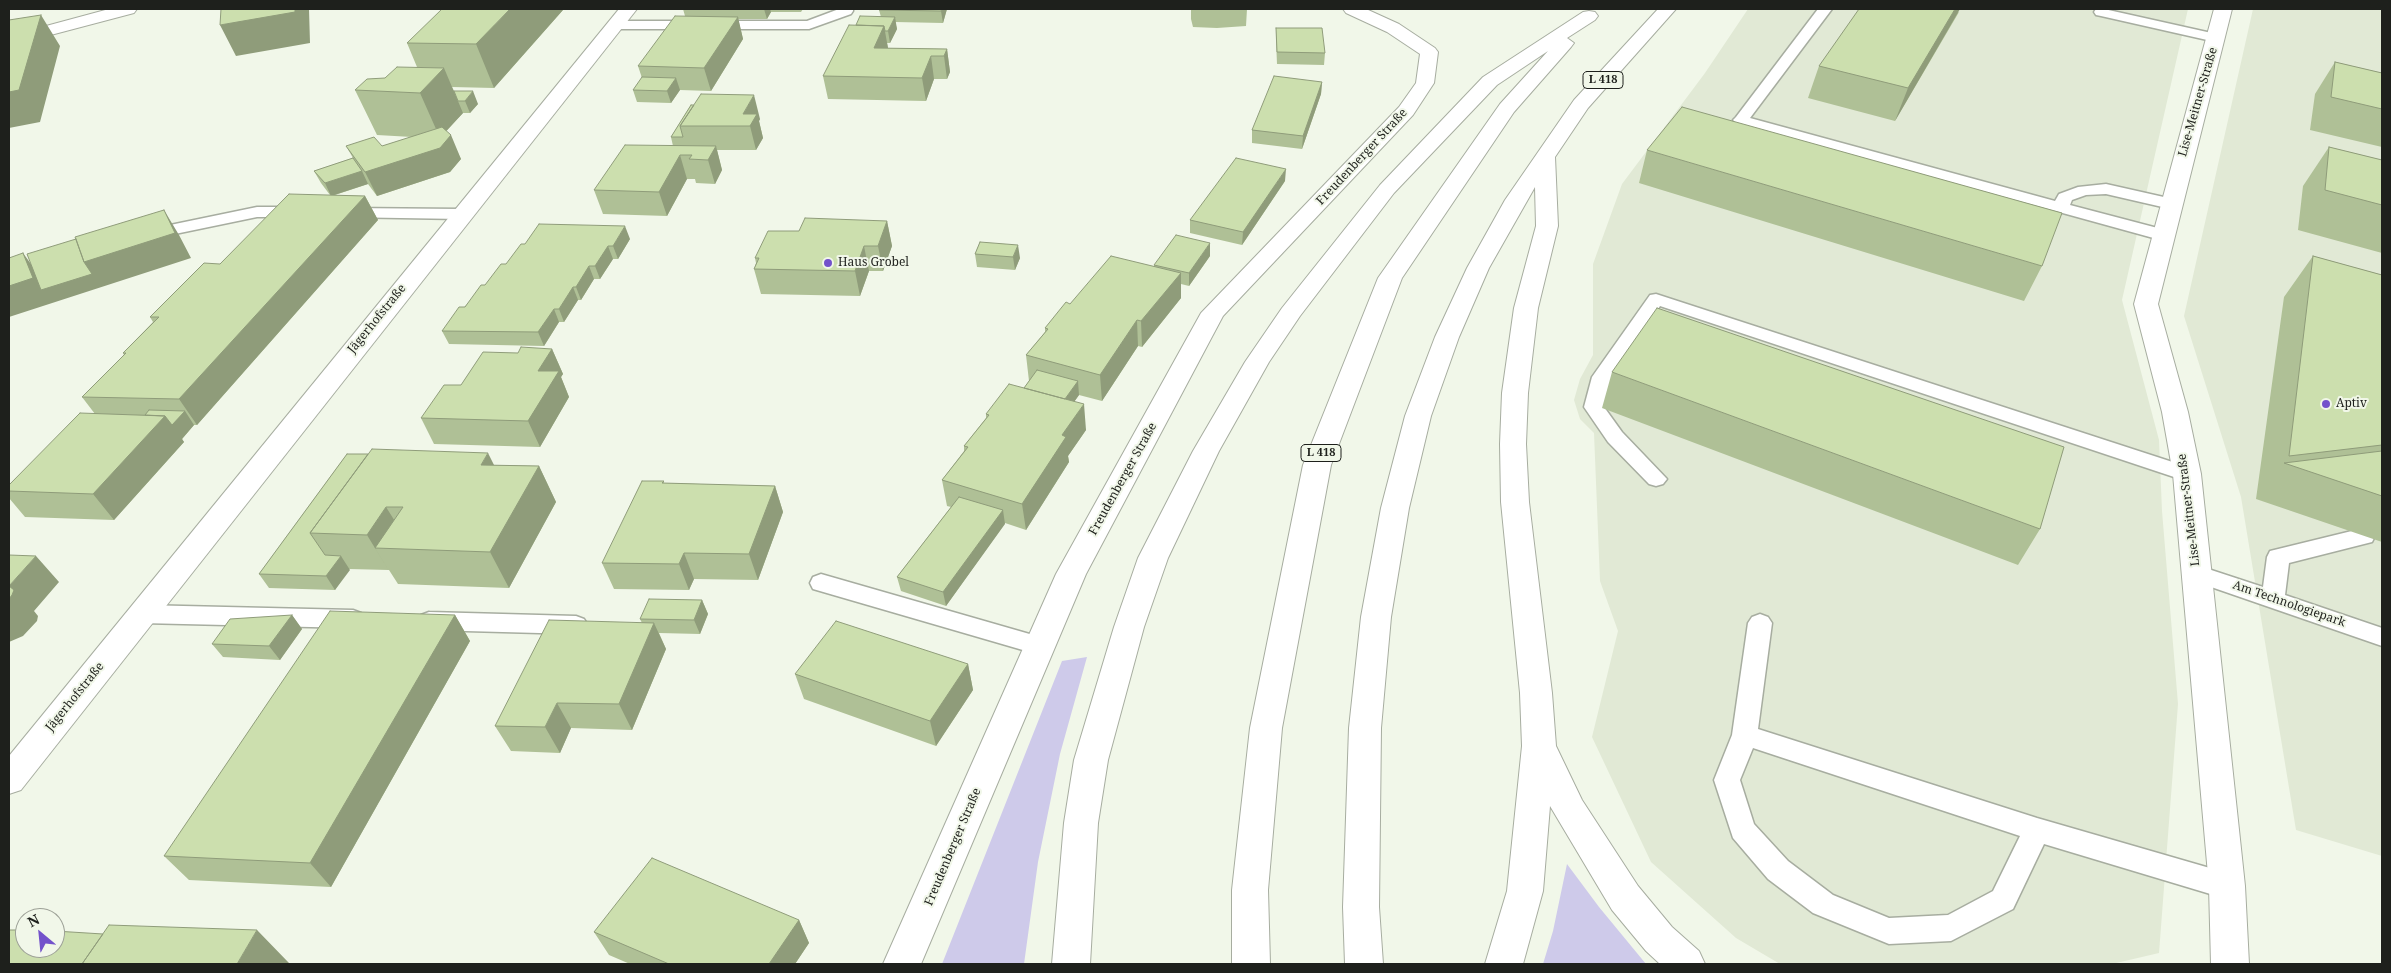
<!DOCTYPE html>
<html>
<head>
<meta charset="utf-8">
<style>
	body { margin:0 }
	#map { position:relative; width:2391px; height:973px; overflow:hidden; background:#f1f7e9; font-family:"Noto Serif",serif }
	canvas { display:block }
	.frame { position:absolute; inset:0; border:10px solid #1e201c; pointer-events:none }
	.north { position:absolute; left:15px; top:908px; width:50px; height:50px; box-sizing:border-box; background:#f1f7e9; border:1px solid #9da197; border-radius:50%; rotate:332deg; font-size:14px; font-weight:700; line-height:20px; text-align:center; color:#1e201c }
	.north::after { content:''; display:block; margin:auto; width:18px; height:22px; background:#7352cb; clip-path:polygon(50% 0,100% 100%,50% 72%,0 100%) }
</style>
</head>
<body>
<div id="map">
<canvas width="2391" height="973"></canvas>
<div class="frame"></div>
<div class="north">N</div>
</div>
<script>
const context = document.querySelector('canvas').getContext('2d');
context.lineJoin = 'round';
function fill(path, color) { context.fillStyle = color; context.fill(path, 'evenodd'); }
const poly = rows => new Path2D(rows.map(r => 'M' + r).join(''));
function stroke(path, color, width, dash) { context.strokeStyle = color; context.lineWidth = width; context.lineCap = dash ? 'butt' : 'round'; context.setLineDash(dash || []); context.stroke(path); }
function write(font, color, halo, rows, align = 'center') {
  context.font = font + ' "Noto Serif",serif'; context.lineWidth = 4; context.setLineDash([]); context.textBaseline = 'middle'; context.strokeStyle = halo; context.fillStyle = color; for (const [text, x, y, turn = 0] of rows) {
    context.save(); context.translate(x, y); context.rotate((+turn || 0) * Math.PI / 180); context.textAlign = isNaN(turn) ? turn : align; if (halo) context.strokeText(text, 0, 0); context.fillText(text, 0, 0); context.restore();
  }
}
fill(poly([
	[1748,9,2188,9,2122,300,2159,440,2162,511,2178,704,2159,953,2112,964,1780,964,1736,938,1651,862,1592,737,1618,631,1600,581,1594,433,1580,419,1574,400,1580,379,1593,355,1593,264,1622,184,1705,73],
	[2253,9,2382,9,2382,856,2296,830,2241,497,2184,316]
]), '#e1e9d5');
fill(poly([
	[1087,657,1060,754,1038,862,1024,964,942,964,1062,661],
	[1567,864,1599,907,1646,964,1543,964,1553,931]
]), '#cecaea');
const lane = poly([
	[839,9,853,9,853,11,851,14,809,29,614,29,607,25,614,21,807,21,839,9],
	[1818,9,1832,9,1750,118,2055,201,2059,194,2078,187,2106,184,2177,200,2179,204,2177,208,2171,209,2106,194,2086,195,2072,200,2070,205,2169,231,2172,235,2169,239,2157,239,1736,123,1733,120,1736,117,1818,9],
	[2096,9,2104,9,2216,34,2223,38,2216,42,2101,16,2096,15,2094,12,2096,9],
	[257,207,301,207,307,208,309,212,307,216,301,217,257,217,146,240,140,239,137,235,140,231,146,230,257,207],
	[346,208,461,209,467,210,469,214,467,218,461,219,340,217,338,213,340,209,346,208],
	[1656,294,2194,469,2198,474,2194,479,2187,481,2180,479,1660,306,1612,377,1604,407,1622,432,1667,479,1663,484,1656,486,1649,484,1608,442,1584,407,1592,377,1650,295,1656,294],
	[2364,528,2372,530,2375,536,2372,542,2289,563,2285,595,2382,628,2382,646,2188,579,2185,573,2188,567,2196,565,2263,587,2267,557,2270,551,2364,528],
	[821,574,1040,637,1048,639,1052,646,1048,653,1040,655,813,589,810,583,813,577,821,574],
	[141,605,353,610,361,613,365,619,361,625,353,628,141,623,133,620,129,614,133,608,141,605],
	[429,612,576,616,584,619,588,625,584,631,576,634,429,630,421,627,417,621,421,615,429,612],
	[1760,614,1768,617,1772,623,1758,729,2037,818,2227,873,2237,877,2241,886,2237,895,2227,899,2044,844,2013,909,1951,941,1889,944,1813,913,1768,879,1733,838,1714,780,1732,735,1748,623,1752,617,1760,614],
	[1753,748,2020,836,1993,891,1948,915,1889,918,1833,895,1788,861,1754,824,1740,780,1753,748]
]);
const street = poly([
	[109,9,137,9,134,13,9,46,9,36,109,9],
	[1343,9,1366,9,1399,24,1435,48,1438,52,1434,83,1413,115,1223,316,1086,574,921,964,883,964,1056,574,1201,313,1399,107,1416,83,1420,54,1387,32,1346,13,1343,9],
	[2214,9,2232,9,2158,304,2188,412,2201,474,2245,886,2249,964,2211,964,2209,886,2173,474,2162,412,2134,304,2214,9]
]);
const secondary = poly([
	[619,9,637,9,21,790,9,794,9,756,619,9]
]);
const highway = poly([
	[1658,9,1676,9,1588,108,1555,157,1558,226,1538,308,1528,393,1526,444,1529,502,1552,693,1556,746,1582,800,1638,886,1672,927,1699,951,1705,964,1660,964,1646,951,1612,910,1550,806,1543,891,1523,964,1485,964,1507,891,1522,746,1520,693,1501,502,1500,444,1502,393,1514,308,1536,226,1535,187,1489,268,1459,337,1431,416,1409,508,1391,617,1381,728,1379,907,1383,964,1345,964,1343,907,1349,728,1361,617,1381,508,1405,416,1435,337,1467,268,1505,200,1574,100,1658,9],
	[1589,11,1595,12,1598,16,1595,20,1567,38,1574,43,1571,47,1514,112,1402,278,1331,465,1282,728,1268,890,1270,964,1232,964,1232,890,1250,728,1303,465,1378,278,1500,104,1548,51,1497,85,1394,193,1300,316,1269,362,1219,451,1168,558,1144,627,1108,760,1098,823,1090,964,1052,964,1064,823,1074,760,1114,627,1138,558,1193,451,1245,362,1282,308,1380,185,1483,77,1583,12,1589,11]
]);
stroke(lane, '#a7ada0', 3);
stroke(street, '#a7ada0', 2);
stroke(secondary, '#a7ada0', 2);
stroke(highway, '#a7ada0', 2);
fill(lane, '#fff');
fill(street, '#fff');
fill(secondary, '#fff');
fill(highway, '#fff');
fill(poly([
	[683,9,803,9,801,12,771,12,767,19,738,19,743,39,711,91,680,90,671,103,637,102,633,90,642,78,638,66,685,16],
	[880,9,953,9,953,10,947,9,943,23,895,22,897,29,890,43,887,43,888,48,947,49,950,72,947,79,934,79,926,101,828,99,823,76,856,25,881,17,879,10],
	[1191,9,1247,9,1246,26,1217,28,1193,27,1191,19],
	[563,10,494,88,452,87,454,91,478,104,470,113,463,113,446,131,461,159,450,172,377,196,368,184,335,195,365,196,378,220,197,425,194,425,182,439,184,442,114,520,25,517,9,498,9,485,95,414,82,397,124,355,123,353,153,322,150,317,220,264,330,195,321,183,314,171,353,158,346,146,382,146,412,137,377,135,355,90,385,78,417,67,407,43],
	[1959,12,1895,121,1808,98,1819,66],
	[1276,28,1325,53,1324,65,1277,64,1276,40],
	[2335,62,2382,73,2382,147,2310,130,2315,94],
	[1322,82,1321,94,1302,149,1252,143,1252,130],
	[691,105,760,119,759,121,763,138,756,150,717,150,722,170,715,184,696,183,695,179,687,179,667,216,603,214,594,190,673,146,671,137],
	[2329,147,2382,160,2382,253,2298,230,2303,186],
	[1647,150,2042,266,2024,301,1639,183],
	[1285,181,1242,245,1190,233,1190,220],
	[887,221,892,246,883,271,869,271,860,296,761,294,754,269,756,263,755,258,799,231],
	[630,239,618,259,613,259,600,279,594,279,581,300,578,300,564,322,559,322,544,346,449,344,442,331,485,285,506,264],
	[980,242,1020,258,1015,270,977,267,975,254],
	[1210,256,1189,286,1181,284,1181,298,1142,347,1138,346,1102,401,1079,395,1074,402,1086,430,1068,456,1069,462,1026,530,1005,523,946,606,901,591,897,577,951,507,947,506,942,480,964,451,964,446,986,418,986,414,1024,388,1029,381,1026,355,1045,332,1045,328,1070,304,1154,266,1154,265],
	[2313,256,2382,275,2382,542,2256,499,2284,297],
	[552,349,563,374,561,377,569,397,540,447,434,444,421,418,461,385,518,353],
	[1612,372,2040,529,2018,565,1602,408],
	[347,454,494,465,539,466,556,502,509,588,398,584,389,570,349,569,335,590,269,588,259,574],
	[664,481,664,483,775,486,783,512,758,580,694,579,689,590,614,589,602,563],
	[702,600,708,614,700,634,659,633,666,649,632,730,571,728,560,753,511,751,495,726,642,623,640,619],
	[292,615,302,629,280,660,223,657,212,644],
	[455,615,470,641,331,887,189,880,164,856],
	[968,664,973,690,936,746,804,699,795,674],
	[799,920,809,943,795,964,630,964,609,955,594,932]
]), '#afc096');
fill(poly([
	[295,9,309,9,310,43,236,56,220,25],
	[510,9,563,9,563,10,494,88,476,44],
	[764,9,770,9,771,12,767,19],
	[942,9,947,9,943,23,941,11],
	[1955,9,1960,9,1895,121,1908,88],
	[41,15,60,46,40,122,9,128,9,92],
	[738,17,743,39,711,91,704,68],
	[895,17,897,29,890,43,888,31],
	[884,26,888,48,874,48],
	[947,49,950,72,947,79,944,56],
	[931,56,934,79,926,101,922,78],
	[444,68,463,113,440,138,420,93],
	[676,78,680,90,671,103,667,91],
	[1322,82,1321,94,1302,149,1303,136],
	[473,91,478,104,470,113,465,101],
	[754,95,760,119,759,121,763,138,756,150,750,126,743,114],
	[451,135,461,159,450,172,377,196,365,172],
	[716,146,722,170,715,184,708,160],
	[680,155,687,179,667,216,659,192],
	[1286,169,1285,181,1242,245,1243,232],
	[362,171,368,184,331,196,325,183],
	[365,196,378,220,197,425,179,399],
	[164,210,179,235,191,258,9,317,9,286,23,253,41,278,84,262],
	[887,221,892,246,883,271,878,246],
	[625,226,630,239,618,259,613,246],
	[1210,243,1210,256,1189,286,1189,273],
	[1018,245,1020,258,1015,270,1013,257],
	[608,246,613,259,600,279,595,266],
	[864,246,869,271,860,296,855,271],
	[589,266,594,279,581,300,576,287],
	[1181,273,1181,298,1142,347,1141,321],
	[573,287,578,300,564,322,559,309],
	[554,309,559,322,544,346,538,332],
	[1137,320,1138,346,1102,401,1100,375],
	[552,349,563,374,561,377,569,397,540,447,528,421,538,371],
	[1078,381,1079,395,1059,423,1058,409],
	[1084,404,1086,430,1068,456,1069,462,1026,530,1022,504,1062,435],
	[185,411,194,425,182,439,184,442,114,520,93,494,165,416],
	[488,453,506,489,481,465],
	[539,466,556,502,509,588,490,552],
	[775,486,783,512,758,580,749,554],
	[386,507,408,542,375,548,389,571,367,535],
	[1003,510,1005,524,946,606,943,592],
	[684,553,694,579,689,590,679,564],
	[36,556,59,582,34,611,38,616,37,621,23,636,9,642,9,586],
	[341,556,350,570,335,590,326,576],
	[702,600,708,614,700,634,694,620],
	[292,615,302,629,280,660,269,646],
	[455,615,470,641,331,887,310,863],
	[654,623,666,649,632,730,619,704],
	[968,664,973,690,936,746,930,721],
	[557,703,571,728,560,753,545,727],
	[799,920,809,943,795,964,769,964],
	[257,930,289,963,289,964,237,964]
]), '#8f9c7a');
const building = poly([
	[221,9,295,9,295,12,220,25,221,9],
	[442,9,510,9,476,44,407,43,442,9],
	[880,9,942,9,941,11,879,10,880,9],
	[1859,9,1955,9,1908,88,1819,66,1859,9],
	[41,15,19,90,9,92,9,20,41,15],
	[675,16,738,17,704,68,638,66,675,16],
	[860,16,895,17,888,31,885,31,884,26,856,25,860,16],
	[849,25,884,26,874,48,947,49,944,56,931,56,922,78,823,76,849,25],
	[1276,28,1322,28,1325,53,1277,52,1276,28],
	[2335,62,2382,73,2382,109,2331,97,2335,62],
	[397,67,444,68,420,93,355,90,367,79,385,78,397,67],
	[1274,76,1322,82,1303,136,1252,130,1274,76],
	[642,77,676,78,667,91,633,90,642,77],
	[454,91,473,91,465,101,458,101,454,91],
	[701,94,754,95,743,114,757,114,750,126,680,126,701,94],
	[691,105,694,105,680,126,683,137,671,137,691,105],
	[1682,107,2062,213,2042,266,1647,150,1682,107],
	[442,127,451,135,440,148,365,172,346,146,374,137,382,146,442,127],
	[625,145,716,146,708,160,689,159,692,155,680,155,659,192,594,190,625,145],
	[2329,147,2382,160,2382,205,2325,190,2329,147],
	[353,158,362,171,325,183,314,171,353,158],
	[1236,158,1286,169,1243,232,1190,220,1236,158],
	[289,194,365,196,179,399,82,397,126,353,123,353,159,317,150,317,204,263,220,264,289,194],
	[164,210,175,233,84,262,75,237,164,210],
	[805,218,887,221,878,246,864,246,855,271,754,269,759,258,755,258,768,231,799,231,805,218],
	[539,224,625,226,613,246,608,246,595,266,589,266,576,287,573,287,559,309,554,309,538,332,442,331,459,307,465,307,481,285,485,285,501,264,506,264,521,244,525,244,539,224],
	[1176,235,1210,243,1189,273,1154,265,1176,235],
	[76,239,84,262,92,274,41,290,27,254,76,239],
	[980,242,1018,245,1013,257,975,254,980,242],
	[23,253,33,278,9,286,9,258,23,253],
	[1111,256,1181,273,1141,321,1137,320,1100,375,1026,355,1048,329,1045,328,1066,302,1070,304,1111,256],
	[2313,256,2382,275,2382,445,2289,456,2313,256],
	[1657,308,2064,447,2040,529,1612,372,1657,308],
	[521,347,552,349,538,371,559,371,528,421,421,418,444,385,461,385,483,352,518,353,521,347],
	[1037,370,1078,381,1065,399,1024,388,1037,370],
	[1009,384,1084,404,1062,435,1066,437,1022,504,942,480,968,447,964,446,989,415,986,414,1009,384],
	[149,410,185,411,172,425,165,416,145,415,149,410],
	[80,413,165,416,93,494,9,491,9,485,80,413],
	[372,449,488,453,481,465,539,466,490,552,375,548,403,507,386,507,367,535,310,533,372,449],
	[2382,451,2382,496,2284,463,2382,451],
	[347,454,368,454,310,533,325,555,341,556,326,576,259,574,347,454],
	[642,481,664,481,662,483,775,486,749,554,684,553,679,564,602,563,642,481],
	[959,497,1003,510,943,592,897,577,959,497],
	[9,555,36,556,9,586,9,555],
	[9,586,14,590,12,595,9,599,9,586],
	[649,599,702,600,694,620,640,619,649,599],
	[330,611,455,615,310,863,164,856,330,611],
	[292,615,269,646,212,644,230,619,292,615],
	[549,620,654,623,619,704,557,703,545,727,495,726,549,620],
	[836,621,968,664,930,721,795,674,836,621],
	[652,858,799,920,769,964,669,964,594,932,652,858],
	[109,925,257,930,237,964,82,964,109,925],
	[9,930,25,930,25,948,55,948,55,931,103,934,82,964,9,964,9,930]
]);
fill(building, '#ccdfae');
stroke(building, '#8f9c7a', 1);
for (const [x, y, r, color] of [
	[828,263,5,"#7352cb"],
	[2326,404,5,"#7352cb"]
]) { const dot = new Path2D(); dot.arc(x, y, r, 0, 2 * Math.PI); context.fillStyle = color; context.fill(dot); stroke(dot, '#f1f7e9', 2); }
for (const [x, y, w] of [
	[1603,80,40],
	[1321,453,40]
]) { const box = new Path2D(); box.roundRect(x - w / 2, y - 8.5, w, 17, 4); context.fillStyle = '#f1f7e9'; context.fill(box); stroke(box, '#1e201c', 1); }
write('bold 11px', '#1e201c', null, [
	["L 418",1603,80],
	["L 418",1321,453]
]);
write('12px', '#1e201c', '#f1f7e9', [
	["Lise-Meitner-Straße",2198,102,-74],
	["Freudenberger Straße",1362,157,-47],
	["Jägerhofstraße",377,319,-51],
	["Freudenberger Straße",1123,479,-61],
	["Lise-Meitner-Straße",2189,510,-97],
	["Am Technologiepark",2289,604,19],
	["Jägerhofstraße",75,697,-51],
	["Freudenberger Straße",953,847,-67]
]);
write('12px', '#1e201c', '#f1f7e9', [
	["Haus Grobel",838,263],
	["Aptiv",2336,404]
], 'left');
</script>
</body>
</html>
